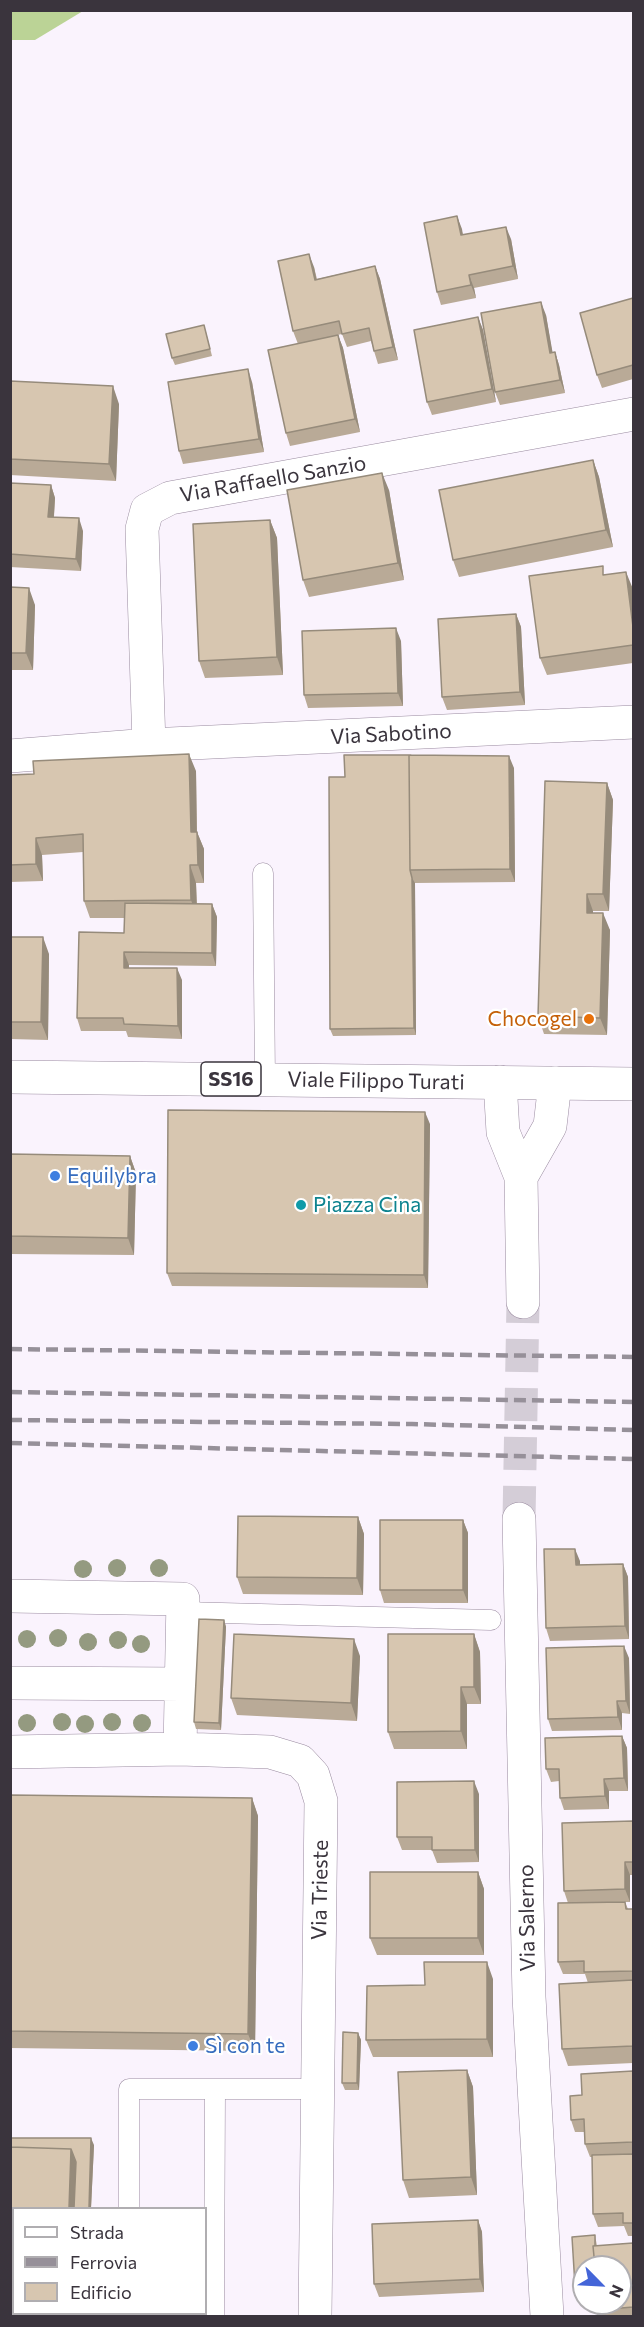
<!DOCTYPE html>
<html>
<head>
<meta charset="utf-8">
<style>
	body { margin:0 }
	#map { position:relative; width:644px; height:2327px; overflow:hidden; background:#faf3fd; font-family:Commissioner,sans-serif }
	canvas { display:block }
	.frame { position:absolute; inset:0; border:12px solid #3a343d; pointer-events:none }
	.legend { position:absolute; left:12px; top:2207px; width:195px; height:108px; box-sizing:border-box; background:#fff; border:2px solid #b0aeb1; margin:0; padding:8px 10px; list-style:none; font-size:18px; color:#3a343d }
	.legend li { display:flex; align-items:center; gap:12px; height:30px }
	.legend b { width:30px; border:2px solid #b0aeb1 }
	.north { position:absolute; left:572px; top:2255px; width:60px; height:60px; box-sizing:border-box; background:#fff; border:2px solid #b0aeb1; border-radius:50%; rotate:114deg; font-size:16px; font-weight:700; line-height:24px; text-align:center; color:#3a343d }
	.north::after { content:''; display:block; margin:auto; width:21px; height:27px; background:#4465d8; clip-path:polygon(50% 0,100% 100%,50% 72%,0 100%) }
</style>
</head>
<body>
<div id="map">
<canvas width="644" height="2327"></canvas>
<div class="frame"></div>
<ul class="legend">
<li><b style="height:8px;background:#fff"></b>Strada</li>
<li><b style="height:8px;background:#969099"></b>Ferrovia</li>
<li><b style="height:16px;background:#d7c6b0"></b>Edificio</li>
</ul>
<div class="north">N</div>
</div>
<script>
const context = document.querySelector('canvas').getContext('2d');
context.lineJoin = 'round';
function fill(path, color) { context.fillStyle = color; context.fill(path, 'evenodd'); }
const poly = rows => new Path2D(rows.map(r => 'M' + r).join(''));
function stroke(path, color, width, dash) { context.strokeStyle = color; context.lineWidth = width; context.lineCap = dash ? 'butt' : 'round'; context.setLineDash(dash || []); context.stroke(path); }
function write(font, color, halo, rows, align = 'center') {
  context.font = font + ' Commissioner,sans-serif'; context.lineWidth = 4.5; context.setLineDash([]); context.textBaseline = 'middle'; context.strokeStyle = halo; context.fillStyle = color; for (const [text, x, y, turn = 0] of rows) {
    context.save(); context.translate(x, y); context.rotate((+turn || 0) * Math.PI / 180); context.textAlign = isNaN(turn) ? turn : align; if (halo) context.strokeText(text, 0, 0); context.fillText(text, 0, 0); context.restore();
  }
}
fill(poly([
	[11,10,82,10,83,11,35,40,11,40]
]), '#bbd396');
stroke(poly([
	[519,1519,523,1302]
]), '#d4cdd7', 33, [33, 16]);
const service = poly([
	[263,873,265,1080],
	[183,1612,491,1620],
	[129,2208,129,2089,318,2089],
	[129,2316,129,2314],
	[214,2316,215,2089]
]);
const minor = poly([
	[149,745,142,529,147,510,170,498,634,414],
	[10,756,149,745,634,722],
	[500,1082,503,1132,521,1177,523,1302],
	[521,1177,550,1126,555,1083],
	[519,1519,529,1997,547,2316],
	[10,1596,183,1599,180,1749],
	[10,1683,182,1684],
	[10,1752,180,1749,270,1752,300,1761,313,1775,321,1801,315,2316]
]);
const primary = poly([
	[10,1077,634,1084]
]);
stroke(service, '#9a8ba0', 21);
stroke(minor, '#9a8ba0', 34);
stroke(primary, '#9a8ba0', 34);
stroke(service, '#fff', 20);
stroke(minor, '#fff', 33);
stroke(primary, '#fff', 33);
stroke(poly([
	[10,1349,634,1357],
	[10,1392,634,1402],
	[10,1420,412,1424,634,1430],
	[10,1443,634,1459]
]), '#969099', 4.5, [12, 6]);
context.fillStyle = '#949a80';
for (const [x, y] of [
	[117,1568],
	[159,1568],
	[83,1569],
	[58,1638],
	[27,1639],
	[118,1640],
	[88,1642],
	[141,1644],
	[62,1722],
	[112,1722],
	[27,1723],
	[142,1723],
	[85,1724]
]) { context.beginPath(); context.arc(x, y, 9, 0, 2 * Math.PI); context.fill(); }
fill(poly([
	[457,216,463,235,511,239,518,279,474,288,476,298,441,305,437,292],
	[375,266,380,279,398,360,378,364,374,351,371,341,347,347,342,334,337,335,338,335,343,348,360,432,290,446,286,433,298,344,293,331,314,267,317,279],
	[633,298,633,379,602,388,597,375],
	[546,315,552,352,555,352,559,365,565,393,500,405,495,392],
	[478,317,483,330,496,402,432,415,427,402],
	[206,332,212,356,175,365,172,358],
	[10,381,119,404,116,481,10,475],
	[252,382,264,452,183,464,179,451],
	[593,460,599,477,613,547,459,577,453,560],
	[10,483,51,485,55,498,54,517,83,531,81,571,10,567],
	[389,490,404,580,309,597,303,580],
	[270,520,277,538,283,675,205,678,199,661],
	[10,587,35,605,33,670,10,670],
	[633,589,633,663,547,675,540,658],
	[516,614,521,627,525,705,447,710,442,697],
	[401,641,403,706,308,708,304,695],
	[412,755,514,768,515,882,415,883,416,1035,333,1036,330,1029,345,777],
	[196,771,197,832,204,849,204,883,196,883,197,904,212,904,217,917,216,966,129,965,129,968,182,980,182,1039,128,1037,126,1031,81,1031,77,1018,124,933,124,918,90,918,84,901,83,852,42,855,43,881,10,882,10,775],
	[607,783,613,800,609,911,593,911,593,913,610,930,607,1035,544,1034,538,1016],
	[10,937,49,954,48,1040,10,1039],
	[430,1124,428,1288,172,1286,167,1273],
	[10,1154,130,1156,136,1173,134,1255,10,1254],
	[358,1517,364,1534,363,1595,243,1594,237,1577],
	[463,1520,468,1533,468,1603,384,1603,380,1590],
	[580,1561,580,1565,623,1564,628,1577,629,1639,550,1641,546,1628],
	[224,1620,226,1627,221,1730,196,1729,194,1722],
	[474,1634,480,1652,481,1704,467,1704,467,1749,394,1749,388,1732],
	[360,1656,357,1721,237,1715,231,1698],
	[629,1658,630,1714,622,1713,622,1730,552,1731,548,1719],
	[622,1736,627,1748,628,1791,609,1791,609,1809,564,1810,560,1798,559,1781,551,1782,546,1769],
	[479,1794,479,1862,437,1863,432,1850,402,1850,397,1837],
	[10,1795,252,1798,258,1816,255,2051,10,2048],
	[633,1821,633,1875,630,1875,630,1902,625,1902,628,1909,633,1909,633,2063,568,2066,562,2049,588,1983,585,1974,563,1974,558,1962,568,1903,564,1891],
	[478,1872,484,1889,484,1955,377,1955,370,1938],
	[493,1979,493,2057,373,2057,366,2040,425,1985],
	[358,2033,361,2040,359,2090,345,2090,342,2083],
	[467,2070,473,2087,477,2195,409,2198,403,2180],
	[633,2071,633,2236,628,2236,624,2226,598,2227,593,2214,592,2157,590,2157,585,2144,585,2132,575,2132,571,2120,582,2095],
	[10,2138,94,2145,91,2208,14,2208,14,2313,87,2313,87,2316,10,2316],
	[478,2220,482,2232,484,2292,379,2297,374,2284],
	[595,2235,597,2246,633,2243,633,2316,601,2316,598,2310,620,2303,584,2267,584,2292,577,2293,575,2286]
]), '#b9aa97');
fill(poly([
	[457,216,462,229,465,248,461,235],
	[506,227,511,239,518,279,513,266],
	[309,254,314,267,319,293,315,280],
	[375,266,380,279,398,360,393,347],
	[469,275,474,288,476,298,471,285],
	[541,302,546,315,555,366,550,353],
	[478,317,483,330,496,402,492,389],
	[338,335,343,348,360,432,355,419],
	[555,352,559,365,565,393,560,380],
	[248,369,252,382,264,452,259,439],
	[113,386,119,404,116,481,109,464],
	[593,460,599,477,613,547,606,530],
	[382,473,389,490,404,580,398,563],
	[51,485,55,498,53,529,48,517],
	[79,518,83,531,81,571,76,559],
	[270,520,277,538,283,675,277,657],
	[626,572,633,589,633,627],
	[29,588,35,605,33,670,26,653],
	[516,614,521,627,525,705,520,692],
	[396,628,401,641,403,706,398,693],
	[189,754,196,771,197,849,191,832],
	[509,756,514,768,515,882,510,869],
	[607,783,613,800,609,911,603,894],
	[197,832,204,849,204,883,198,865],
	[36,838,42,855,43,881,36,864],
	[190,865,196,883,197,917,191,900],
	[412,878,415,883,416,1035,414,1028],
	[587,894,593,911,593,930,587,913],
	[212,904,217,917,216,966,212,953],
	[603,913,610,930,607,1035,600,1018],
	[43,937,49,954,48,1040,41,1022],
	[124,952,129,965,128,981,124,968],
	[177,968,182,980,182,1039,178,1026],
	[425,1112,430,1124,428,1288,424,1275],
	[130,1156,136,1173,134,1255,128,1238],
	[358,1517,364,1534,363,1595,357,1578],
	[463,1520,468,1533,468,1603,463,1590],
	[575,1549,580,1561,580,1578,576,1565],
	[623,1564,628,1577,629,1639,625,1626],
	[224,1620,226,1627,221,1730,219,1723],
	[474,1634,480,1652,481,1704,474,1687],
	[354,1639,360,1656,357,1721,351,1703],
	[624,1646,629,1658,630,1714,626,1701],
	[461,1687,467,1704,467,1749,461,1731],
	[617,1701,622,1713,622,1730,618,1717],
	[622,1736,627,1748,628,1791,624,1778],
	[604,1779,609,1791,609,1809,605,1796],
	[474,1781,479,1794,479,1862,475,1850],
	[252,1798,258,1816,255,2051,248,2034],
	[625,1862,630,1875,630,1902,625,1889],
	[478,1872,484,1889,484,1955,478,1938],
	[487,1962,493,1979,493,2057,487,2039],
	[358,2033,361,2040,359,2090,357,2083],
	[467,2070,473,2087,477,2195,471,2177],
	[91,2138,94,2145,91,2208,89,2208],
	[71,2149,78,2169,77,2208,69,2208],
	[478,2220,482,2232,484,2292,480,2279]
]), '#968b7b');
const building = poly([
	[457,216,461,235,506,227,513,266,469,275,471,285,437,292,424,223,457,216],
	[309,254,315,280,375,266,393,347,374,351,369,328,342,334,339,321,293,331,278,261,309,254],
	[633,298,633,365,597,375,580,313,633,298],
	[541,302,550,353,555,352,560,380,495,392,481,313,541,302],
	[478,317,492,389,427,402,414,330,478,317],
	[204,325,210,349,172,358,166,334,204,325],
	[338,335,355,419,286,433,268,350,338,335],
	[248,369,259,439,179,451,168,382,248,369],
	[10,381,113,386,109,464,10,459,10,381],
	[593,460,606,530,453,560,439,490,593,460],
	[382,473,398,563,303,580,287,490,382,473],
	[10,483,51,485,48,517,79,518,76,559,10,554,10,483],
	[270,520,277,657,199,661,193,524,270,520],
	[603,566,603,575,626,572,633,627,633,645,540,658,529,576,603,566],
	[10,587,29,588,26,653,10,653,10,587],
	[516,614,520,692,442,697,438,619,516,614],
	[396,628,398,693,304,695,302,631,396,628],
	[189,754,191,832,197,832,198,865,190,865,191,900,84,901,83,834,36,838,36,864,10,865,10,775,34,774,33,761,189,754],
	[344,755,411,755,409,755,410,870,412,878,414,1028,330,1029,329,777,345,777,344,755],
	[409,755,509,756,510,869,410,870,409,755],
	[545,781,607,783,603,894,587,894,587,913,603,913,600,1018,538,1016,545,781],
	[125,903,212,904,212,953,124,952,124,968,177,968,178,1026,124,1024,123,1018,77,1018,79,932,124,933,125,903],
	[10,937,43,937,41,1022,10,1022,10,937],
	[168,1110,425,1112,424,1275,167,1273,168,1110],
	[10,1154,130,1156,128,1238,10,1236,10,1154],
	[238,1516,358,1517,357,1578,237,1577,238,1516],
	[380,1520,463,1520,463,1590,380,1590,380,1520],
	[544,1549,575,1549,576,1565,623,1564,625,1626,546,1628,544,1549],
	[199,1619,224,1620,219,1723,194,1722,199,1619],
	[234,1634,354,1639,351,1703,231,1698,234,1634],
	[388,1634,474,1634,474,1687,461,1687,461,1731,388,1732,388,1634],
	[624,1646,626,1701,617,1701,618,1717,548,1719,546,1648,624,1646],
	[622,1736,624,1778,604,1779,605,1796,560,1798,559,1769,546,1769,545,1738,622,1736],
	[474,1781,475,1850,432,1850,432,1837,397,1837,397,1782,474,1781],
	[10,1795,252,1798,248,2034,10,2031,10,1795],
	[633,1821,633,1862,625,1862,625,1889,564,1891,562,1823,633,1821],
	[370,1872,478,1872,478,1938,370,1938,370,1872],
	[625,1902,626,1909,633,1909,633,1971,584,1972,584,1961,558,1962,558,1903,625,1902],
	[424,1962,487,1962,487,2039,366,2040,367,1986,425,1985,424,1962],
	[633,1980,633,2046,562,2049,559,1984,633,1980],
	[343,2032,358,2033,357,2083,342,2083,343,2032],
	[467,2070,471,2177,403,2180,398,2072,467,2070],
	[633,2071,633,2142,585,2144,584,2119,571,2120,570,2096,582,2095,581,2074,633,2071],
	[10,2138,91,2138,89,2208,74,2208,76,2162,71,2149,10,2147,10,2138],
	[10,2147,71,2149,69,2208,14,2208,14,2241,10,2241,10,2147],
	[633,2154,633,2223,623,2223,623,2213,593,2214,592,2155,633,2154],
	[478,2220,480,2279,374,2284,372,2224,478,2220],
	[595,2235,595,2246,593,2246,595,2267,584,2267,584,2285,575,2286,572,2237,595,2235],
	[633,2243,633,2307,598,2310,598,2303,620,2303,620,2267,595,2267,593,2246,633,2243],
	[10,2254,14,2254,14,2313,84,2313,84,2316,10,2316,10,2254]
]);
fill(building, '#d7c6b0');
stroke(building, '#968b7b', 1.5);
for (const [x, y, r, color] of [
	[589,1019,6,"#e8710a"],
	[55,1176,6,"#3f7fe0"],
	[301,1205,6,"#0f9aa8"],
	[193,2046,6,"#3f7fe0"]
]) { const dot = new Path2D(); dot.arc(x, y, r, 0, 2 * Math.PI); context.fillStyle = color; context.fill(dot); stroke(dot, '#fff', 2); }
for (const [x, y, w] of [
	[231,1079,60]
]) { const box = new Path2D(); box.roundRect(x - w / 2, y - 17, w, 34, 4.5); context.fillStyle = '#fff'; context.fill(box); stroke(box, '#3a343d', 1.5); }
write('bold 20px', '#3a343d', null, [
	["SS16",231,1079]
]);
write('21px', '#3a343d', '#fff', [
	["Via Raffaello Sanzio",273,479,-10],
	["Via Sabotino",391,734,-3],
	["Viale Filippo Turati",376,1081,1],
	["Via Trieste",320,1890,-89],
	["Via Salerno",527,1918,-91]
]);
write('21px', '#c56008', '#fff', [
	["Chocogel",577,1019]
], 'right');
write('21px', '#366cbe', '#fff', [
	["Equilybra",67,1176],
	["Sì con te",205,2046]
], 'left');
write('21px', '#0d838f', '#fff', [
	["Piazza Cina",313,1205]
], 'left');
</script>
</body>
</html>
